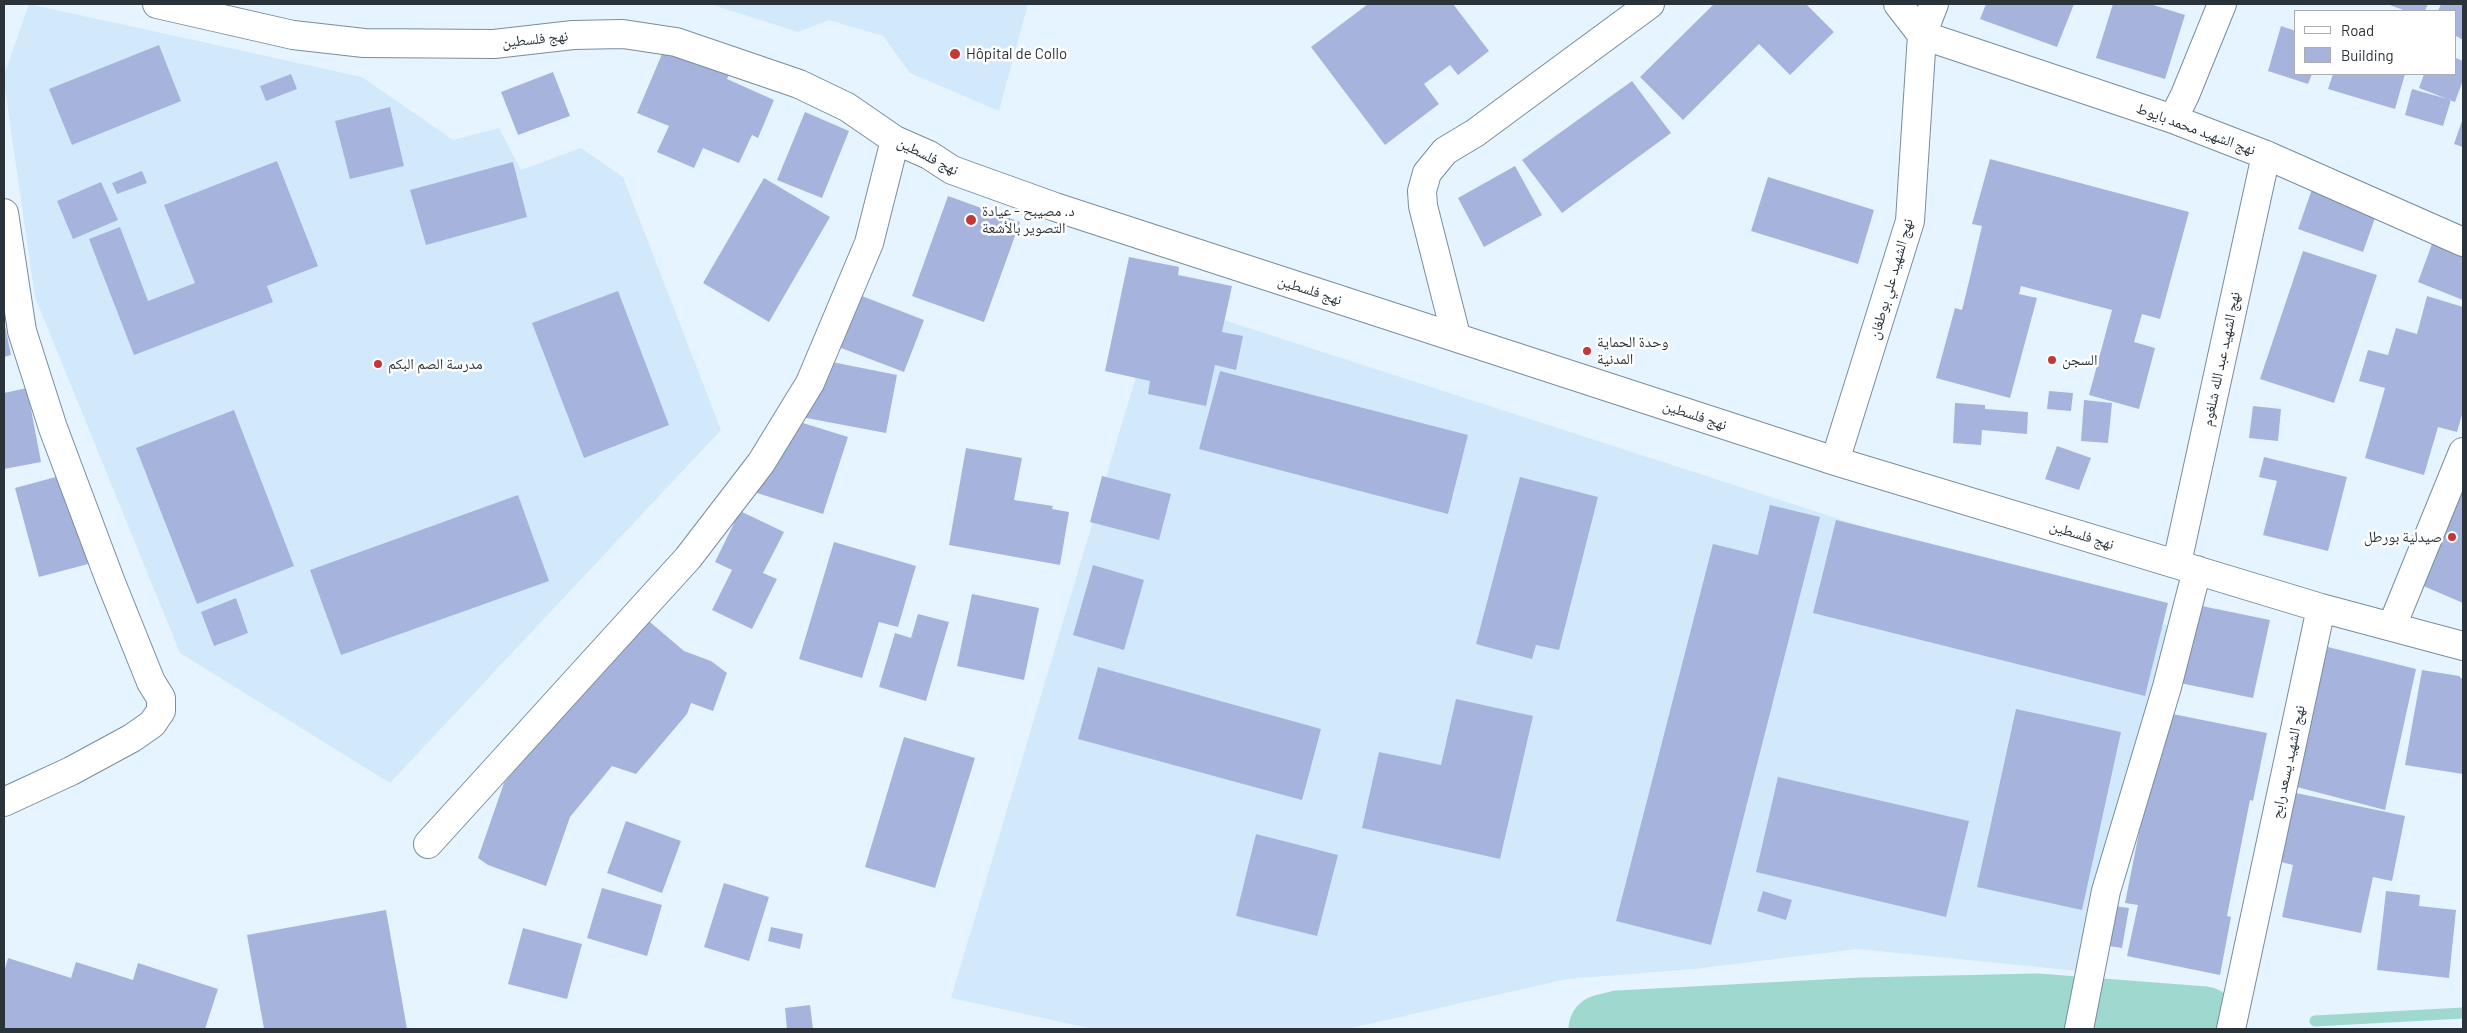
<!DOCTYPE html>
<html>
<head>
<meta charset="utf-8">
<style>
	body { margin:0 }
	#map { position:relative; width:2467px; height:1033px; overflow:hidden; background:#e6f4ff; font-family:Barlow,sans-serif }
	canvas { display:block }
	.frame { position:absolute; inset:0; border:5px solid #2a333a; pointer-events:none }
	.legend { position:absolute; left:2294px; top:10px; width:162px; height:65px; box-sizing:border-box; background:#fff; border:1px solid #aaadb0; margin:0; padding:6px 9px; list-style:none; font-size:15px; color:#2a333a }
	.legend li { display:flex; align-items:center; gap:10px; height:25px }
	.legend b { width:25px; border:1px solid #aaadb0 }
</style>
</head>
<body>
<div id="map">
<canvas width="2467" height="1033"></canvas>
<div class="frame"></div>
<ul class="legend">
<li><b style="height:6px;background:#fff"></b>Road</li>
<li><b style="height:14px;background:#a6b4dd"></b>Building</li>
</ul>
</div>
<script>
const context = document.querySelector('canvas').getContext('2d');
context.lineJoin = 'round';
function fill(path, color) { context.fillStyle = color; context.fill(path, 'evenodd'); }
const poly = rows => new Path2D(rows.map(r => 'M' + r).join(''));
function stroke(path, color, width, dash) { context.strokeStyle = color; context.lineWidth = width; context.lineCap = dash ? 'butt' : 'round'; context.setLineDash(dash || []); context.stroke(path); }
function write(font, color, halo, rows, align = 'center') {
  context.font = font + ' Barlow,"Noto Naskh Arabic",sans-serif'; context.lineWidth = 5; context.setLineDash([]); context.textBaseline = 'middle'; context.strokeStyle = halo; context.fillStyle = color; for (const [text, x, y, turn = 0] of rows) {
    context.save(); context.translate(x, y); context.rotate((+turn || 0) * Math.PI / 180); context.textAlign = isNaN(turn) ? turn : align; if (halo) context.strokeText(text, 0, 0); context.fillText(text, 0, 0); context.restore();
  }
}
fill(poly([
	[29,4,362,77,453,140,499,128,521,170,581,148,623,177,721,430,390,783,180,653,35,297,4,82,4,75],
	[710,4,1028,4,999,111,910,73,883,36,829,20,798,32],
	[1159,299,2176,628,2078,971,1858,949,1694,969,1567,979,1347,1029,1093,1029,951,998]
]), '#d1e9fb');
stroke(poly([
	[2315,1021,2463,1013]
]), '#9ed8cf', 11);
stroke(poly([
	[1603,1029,1619,1025,1862,1012,2036,1008,2204,1021]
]), '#9ed8cf', 69);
fill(poly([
	[1368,4,1453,4,1489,51,1458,75,1450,65,1424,84,1439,104,1385,145,1311,47],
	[1714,4,1806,4,1834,32,1790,75,1759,44,1683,120,1640,77],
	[1986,4,2074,4,2057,47,1980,19],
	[2113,4,2150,4,2185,15,2165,79,2096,58],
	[2387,4,2428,4,2425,11,2406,11],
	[2441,4,2463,4,2463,40,2456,36,2456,11,2438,11],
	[2281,26,2296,31,2296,74,2312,74,2308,84,2268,71],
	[159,45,181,101,72,145,49,89],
	[665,47,729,75,727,79,774,100,758,138,752,135,739,163,703,148,694,168,657,152,669,126,637,113],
	[2456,58,2463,61,2463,80,2455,102,2419,88,2424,74,2456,74],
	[553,72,570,116,518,135,501,92],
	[291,74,297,89,266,101,260,86],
	[2333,74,2405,74,2395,109,2328,89],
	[1632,81,1671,133,1562,213,1522,160],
	[2412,89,2451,100,2443,126,2405,115],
	[390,107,404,166,350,179,335,121],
	[805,112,849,131,822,198,777,180],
	[2463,118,2463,147,2454,144],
	[1990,159,2189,212,2160,319,2142,314,2134,342,2155,348,2139,409,2089,395,2112,310,2021,286,2019,294,2037,298,2010,398,1936,378,1955,308,1962,310,1971,273,1982,226,1972,224],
	[277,161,318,266,267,286,273,302,134,355,89,239,120,227,148,301,195,283,164,205],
	[513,162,527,217,426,245,410,190],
	[1515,166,1542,215,1484,247,1458,198],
	[142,171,147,183,117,194,112,183],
	[1768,177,1874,210,1858,264,1751,231],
	[764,178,830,217,769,322,703,283],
	[2316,178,2381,201,2363,252,2298,229],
	[101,182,118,220,73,239,57,201],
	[948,196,1020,222,984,322,912,296],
	[2441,219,2463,227,2463,300,2418,282],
	[2303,251,2377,275,2334,403,2260,379],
	[1129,257,1179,267,1178,275,1232,286,1222,332,1243,336,1236,370,1215,365,1206,406,1148,394,1150,381,1105,371],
	[618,291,669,425,584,458,532,323],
	[849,291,924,320,904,372,828,343],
	[2427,296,2463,307,2463,411,2457,432,2438,427,2424,475,2365,458,2385,388,2359,381,2368,350,2388,355,2396,328,2417,334],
	[5,326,11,355,4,357,4,327],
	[812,358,897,375,886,433,801,417],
	[1220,371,1468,435,1448,514,1199,449],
	[27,388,41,462,4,469,4,393],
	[2049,391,2073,393,2071,411,2047,409],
	[2084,400,2112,403,2108,443,2081,441],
	[1955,403,1985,405,1985,409,2028,412,2027,434,1982,430,1981,445,1953,443],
	[2253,406,2281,409,2278,441,2249,438],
	[234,410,294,566,197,604,136,448],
	[790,419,848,437,823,514,751,491],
	[2057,446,2091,458,2079,490,2045,479],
	[966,448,1022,458,1014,500,1053,506,1052,509,1069,512,1060,565,949,545],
	[2264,457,2347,477,2328,551,2263,535,2277,481,2259,477],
	[63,475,88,564,39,577,15,488],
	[1102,476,1171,494,1159,540,1090,522],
	[1520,477,1598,497,1559,650,1536,645,1532,659,1476,644],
	[2463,486,2463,603,2421,585],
	[518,495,549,581,341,655,310,570],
	[1770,505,1820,517,1711,945,1616,921,1713,544,1758,555],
	[740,511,784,532,763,573,777,579,752,629,712,610,732,570,715,562],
	[1836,520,2168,603,2145,696,1813,613],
	[834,542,916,566,898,627,879,622,862,678,799,659],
	[1093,565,1144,580,1124,650,1073,635],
	[972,594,1039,608,1024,680,957,666],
	[236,598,248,633,214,646,201,612],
	[2192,604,2270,620,2253,698,2175,682],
	[918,614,949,622,926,701,879,687,895,633,911,638],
	[644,617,684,651,711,661,727,673,713,711,691,703,687,714,636,774,612,766,570,817,546,886,488,865,478,858,504,783],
	[2328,647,2416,669,2385,810,2293,786,2314,689],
	[1098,667,1321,729,1302,800,1078,739],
	[2422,670,2459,676,2463,680,2463,774,2405,765],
	[1456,699,1533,716,1500,859,1362,828,1379,752,1441,765],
	[2016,709,2121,732,2082,910,1977,887],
	[2163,712,2267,733,2253,801,2250,800,2227,916,2231,917,2220,975,2127,956,2138,905,2125,903],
	[904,737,975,758,935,888,865,867],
	[1778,777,1969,821,1946,917,1756,872],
	[2296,793,2405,816,2392,881,2373,877,2361,933,2282,917,2293,865,2281,862],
	[626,821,681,841,662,893,607,873],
	[1256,834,1338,855,1317,936,1236,916],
	[724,883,769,897,749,961,704,947],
	[602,888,662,905,647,956,587,938],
	[1763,891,1792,900,1786,920,1757,911],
	[2386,891,2420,895,2419,906,2456,910,2449,978,2377,970],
	[2108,905,2129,908,2122,948,2102,945],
	[386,910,407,1029,264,1029,247,935],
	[771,927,803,934,800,949,768,941],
	[523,928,582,944,567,999,508,984],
	[8,958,71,978,76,962,133,980,138,963,218,989,205,1029,4,1029,4,972],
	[810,1005,813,1029,787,1029,785,1008]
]), '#a6b4dd');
const street = poly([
	[157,4,293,35,364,43,494,44,573,35,623,34,676,42,799,84,847,107,895,140,929,155,952,170,1055,207,1835,461,2321,608,2463,646],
	[1898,4,1922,35,2173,119,2266,155,2463,242],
	[2173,119,2185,95,2222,4],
	[4,213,22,331,53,428,110,580,151,682,161,698,161,711,152,724,132,738,71,771,4,802],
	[1456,336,1423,206,1422,191,1427,173,1445,151,1475,133,1650,4],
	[1835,461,1910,221,1922,35,1934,4],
	[2177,563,2266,155],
	[2392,626,2463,452],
	[428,844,688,558,761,463,810,383,869,243,895,140],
	[2079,1029,2106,891,2167,687,2197,570],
	[2231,1029,2321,608]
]);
stroke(street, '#788d9e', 30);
stroke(street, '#fff', 28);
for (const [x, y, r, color] of [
	[955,54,6,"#c53637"],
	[971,220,6,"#c53637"],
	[1587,351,5,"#c53637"],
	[2052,360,5,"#c53637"],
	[378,364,5,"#c53637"],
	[2452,537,5,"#c53637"]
]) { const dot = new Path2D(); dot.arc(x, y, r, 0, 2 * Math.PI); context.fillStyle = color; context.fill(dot); stroke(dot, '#fff', 2); }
write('15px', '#2a333a', '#fff', [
	["نهج فلسطين",535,39,-6],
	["نهج الشهيد محمد بايوط",2196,129,20],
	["نهج فلسطين",928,156,27],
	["نهج الشهيد علي بوطغان",1891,279,-74],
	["نهج فلسطين",1310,290,18],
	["نهج الشهيد عبد الله شلغوم",2221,359,-78],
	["نهج فلسطين",1695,415,18],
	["نهج فلسطين",2082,535,17],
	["نهج الشهيد يسعد رابح",2288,762,-78]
]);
write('15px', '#2a333a', '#fff', [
	["Hôpital de Collo",966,54],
	["د. مصيبح - عيادة",982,211],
	["التصوير بالأشعة",982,228],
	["وحدة الحماية",1597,342],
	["المدنية",1597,359],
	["السجن",2062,360],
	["مدرسة الصم البكم",388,364],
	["صيدلية بورطل",2442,537,"right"]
], 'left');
</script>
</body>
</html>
